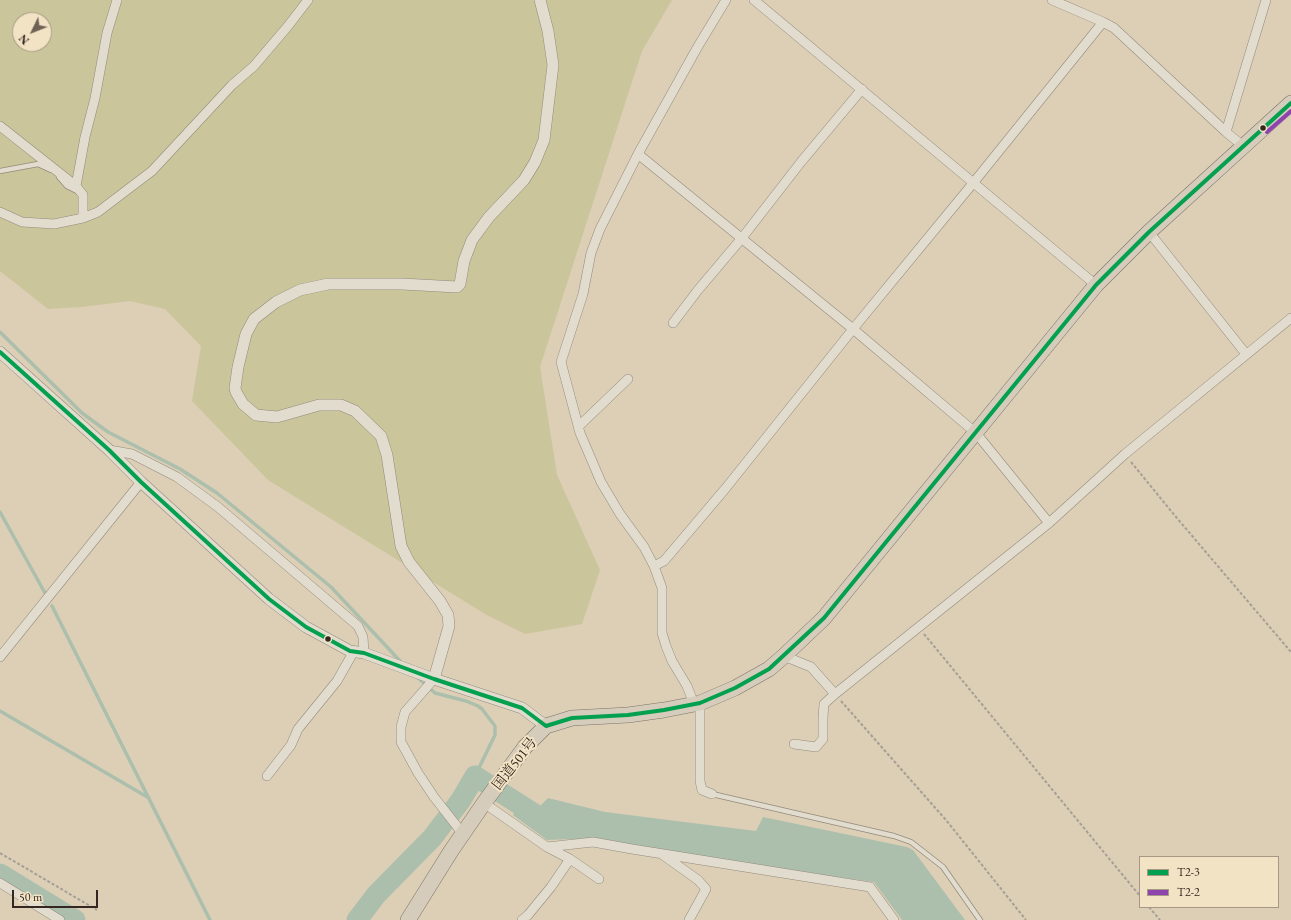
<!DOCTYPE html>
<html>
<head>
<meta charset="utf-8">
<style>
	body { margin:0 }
	#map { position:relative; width:1291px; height:920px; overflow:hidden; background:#dccfb5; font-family:"EB Garamond",serif }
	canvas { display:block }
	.legend { position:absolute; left:1139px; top:856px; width:140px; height:52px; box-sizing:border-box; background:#f2e3c5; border:1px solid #a69884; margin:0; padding:5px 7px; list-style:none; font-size:12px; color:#342722 }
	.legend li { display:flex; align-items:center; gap:8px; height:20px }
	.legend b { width:20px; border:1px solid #a69884 }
	.north { position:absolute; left:12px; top:12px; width:40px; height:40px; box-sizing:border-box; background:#f2e3c5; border:1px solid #a69884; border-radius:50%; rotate:227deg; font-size:11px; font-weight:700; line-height:16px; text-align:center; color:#342722 }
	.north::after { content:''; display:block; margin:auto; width:14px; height:18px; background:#6f6255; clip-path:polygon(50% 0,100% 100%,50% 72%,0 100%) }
	.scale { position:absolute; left:12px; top:890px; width:86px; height:18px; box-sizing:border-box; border:2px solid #342722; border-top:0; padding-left:5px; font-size:12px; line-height:14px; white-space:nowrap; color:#342722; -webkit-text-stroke:3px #f2e3c5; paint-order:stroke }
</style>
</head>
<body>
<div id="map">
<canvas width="1291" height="920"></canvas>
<ul class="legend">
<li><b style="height:5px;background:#03a04f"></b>T2-3</li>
<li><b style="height:5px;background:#8e44ad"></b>T2-2</li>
</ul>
<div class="north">N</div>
<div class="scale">50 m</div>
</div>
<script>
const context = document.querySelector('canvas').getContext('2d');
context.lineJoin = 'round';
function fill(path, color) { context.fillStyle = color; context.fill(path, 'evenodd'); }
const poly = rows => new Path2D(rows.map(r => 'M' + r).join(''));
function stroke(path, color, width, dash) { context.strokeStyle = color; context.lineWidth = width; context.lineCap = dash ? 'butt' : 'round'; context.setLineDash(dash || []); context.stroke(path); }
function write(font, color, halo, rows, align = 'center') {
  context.font = font + ' "EB Garamond","Noto Serif JP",serif'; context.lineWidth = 4; context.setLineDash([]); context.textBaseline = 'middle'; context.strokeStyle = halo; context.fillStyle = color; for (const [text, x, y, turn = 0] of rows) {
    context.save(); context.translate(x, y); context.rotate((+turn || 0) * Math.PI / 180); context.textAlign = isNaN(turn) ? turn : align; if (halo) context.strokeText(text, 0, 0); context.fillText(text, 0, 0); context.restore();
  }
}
fill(poly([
	[0,0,672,0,642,51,540,367,557,475,600,570,582,624,525,634,485,614,268,480,192,401,201,346,165,309,130,301,82,307,48,309,0,271],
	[20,20,44,20,44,44,20,44]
]), '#cac59a');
fill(poly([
	[548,798,605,812,756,831,763,817,907,847,913,850,965,920,902,920,874,882,697,858,598,838,547,840,513,815,524,799,538,808]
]), '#acbfad');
stroke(poly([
	[0,332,82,413,108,432,180,469,217,493,331,587,401,662],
	[0,512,45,593],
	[52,606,210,920],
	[417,677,435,693,466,701,478,706,482,709,495,726,495,735,475,776],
	[0,711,149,798]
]), '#acbfad', 3.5);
stroke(poly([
	[0,874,75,920],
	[357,920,376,895,432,838,461,800,475,776,544,820]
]), '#acbfad', 21);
const service = poly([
	[0,171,38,164,51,170],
	[59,177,67,186,77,191],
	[712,794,894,836,911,842,943,867,980,920]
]);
const minor = poly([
	[754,0,1096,285],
	[1052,0,1103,22,1114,28,1226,132,1243,146],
	[0,126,76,186,85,137,95,98,107,33,117,0],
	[1226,132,1266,0],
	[638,154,853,329,976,433,1049,523],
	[76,186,83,195,83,218],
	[0,212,22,222,54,224,83,218,98,212,152,171,232,85,254,66,288,26,308,0],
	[1149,232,1246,354],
	[673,323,698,290,742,238,801,162,862,89],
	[578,427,628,379],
	[109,450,132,454,177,477,218,507,358,626,363,637,364,653],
	[654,566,664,561,725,489,853,329,974,182,1103,22],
	[784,656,811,667,835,694,1049,523,1125,454,1291,318],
	[0,657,141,482],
	[434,679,405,712,401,727,401,742,418,773,434,797,463,834],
	[700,703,700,781,702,790,712,794],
	[694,704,687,686,672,661,666,646,662,633,662,588,654,566,644,547,620,514,601,482,580,433,561,362,583,294,591,253,600,229,638,154,697,48,726,0],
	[794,744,816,747,823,739,823,718,824,704,835,694],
	[267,776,291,745,298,729,337,681,354,651],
	[484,803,547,847,593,842,632,849,870,887,894,920],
	[547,847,570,859],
	[663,855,698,880,706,889,689,920],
	[0,883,60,920],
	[522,920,528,915,551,887,570,859,599,879]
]);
const tertiary = poly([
	[0,352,109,450,141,482,269,599,306,627,350,651,364,653,434,679,522,708,546,726],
	[434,679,449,626,448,615,440,601,409,562,401,546,387,455,381,436,355,411,341,405,319,405,277,417,256,415,243,404,236,392,235,388,238,367,246,334,254,319,276,302,300,290,328,284,402,284,457,287,460,284,464,261,472,240,489,217,524,180,535,162,544,140,553,65,548,31,540,0]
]);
const trunk = poly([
	[408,920,451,851,484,803,525,747,546,726,572,718,628,715,664,710,700,703,735,688,769,669,784,656,824,618,1096,285,1149,232,1291,103]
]);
stroke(service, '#938a7c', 6);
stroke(minor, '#938a7c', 10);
stroke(tertiary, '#938a7c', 12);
stroke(trunk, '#7c7467', 16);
stroke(poly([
	[1131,462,1176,517,1291,652],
	[924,634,1140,896],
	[841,701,946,820,1026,920],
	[0,853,97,910],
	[1149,907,1160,920]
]), '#a59f95', 2, [3, 2]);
stroke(service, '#e2dccf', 4.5);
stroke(minor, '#e2dccf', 9);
stroke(tertiary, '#e2dccf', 11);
stroke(trunk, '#d6ccbb', 15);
stroke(poly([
	[0,352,109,450,141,482,269,599,306,627,350,651,364,653,434,679,522,708,546,726,572,718,628,715,664,710,700,703,735,688,769,669,824,618,1096,285,1149,232,1291,103]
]), '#03a04f', 4);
stroke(poly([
	[1267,132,1291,111]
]), '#8e44ad', 4);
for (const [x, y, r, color] of [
	[1263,128,3.5,"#342722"],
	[328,639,3.5,"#342722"]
]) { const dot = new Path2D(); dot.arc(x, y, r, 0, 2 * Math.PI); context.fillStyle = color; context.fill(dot); stroke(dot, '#f2e3c5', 1.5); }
write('14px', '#342722', '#f2e3c5', [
	["国道501号",515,764,-52]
]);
</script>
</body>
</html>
